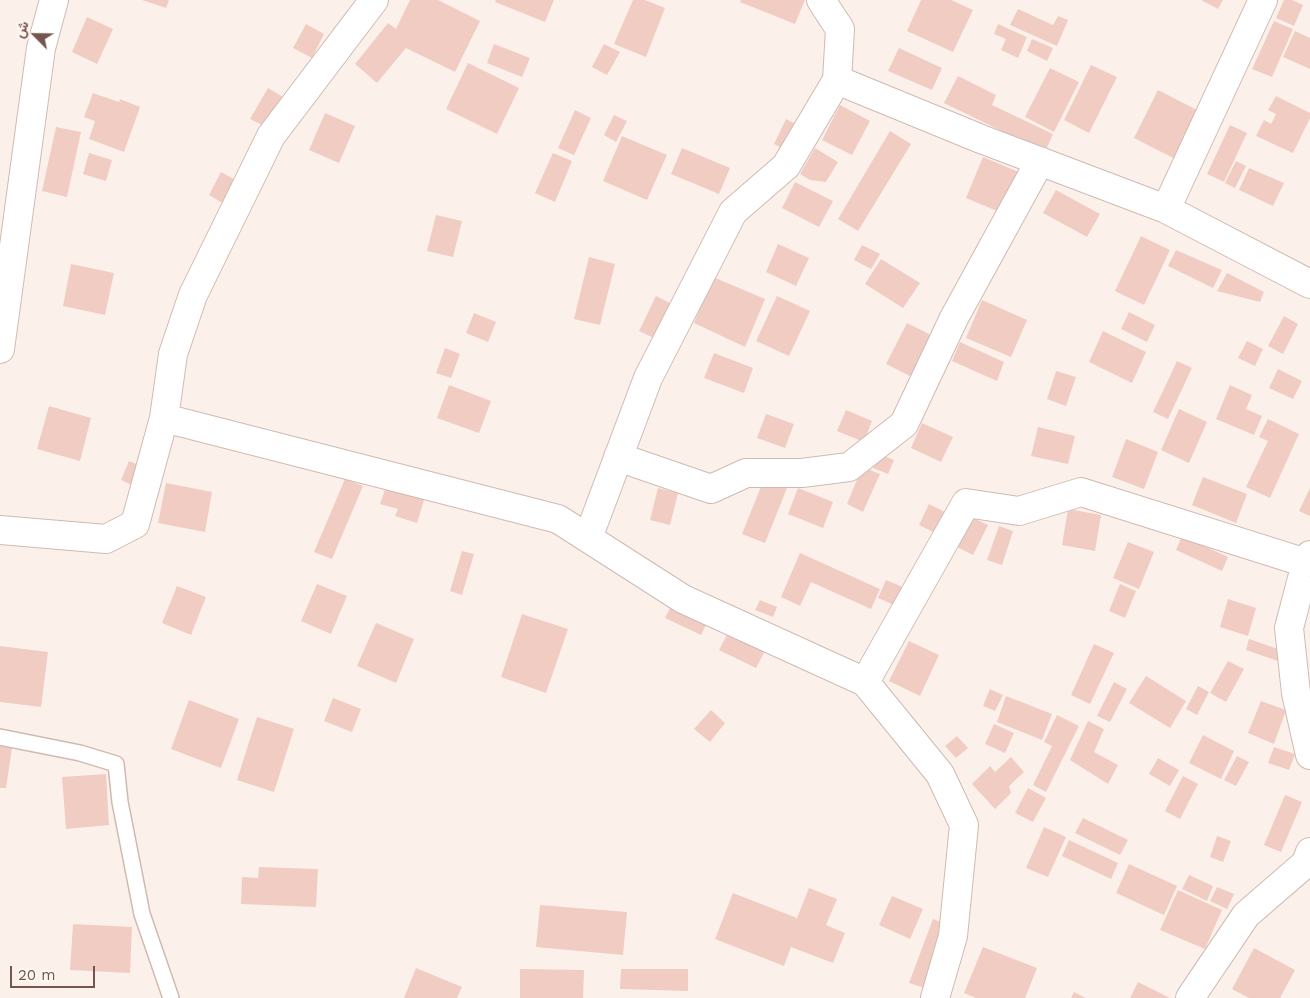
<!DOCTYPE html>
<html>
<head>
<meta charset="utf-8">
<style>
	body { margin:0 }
	#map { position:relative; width:1310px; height:998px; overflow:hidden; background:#fcf1ea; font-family:"Work Sans",Vazirmatn,sans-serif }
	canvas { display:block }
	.north { position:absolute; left:10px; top:10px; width:50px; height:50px; -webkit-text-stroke:4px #fef6f0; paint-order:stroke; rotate:293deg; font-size:14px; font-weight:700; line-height:20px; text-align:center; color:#75554e }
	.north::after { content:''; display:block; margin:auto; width:18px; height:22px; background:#75554e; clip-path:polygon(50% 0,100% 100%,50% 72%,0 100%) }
	.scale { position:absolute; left:10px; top:966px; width:85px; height:22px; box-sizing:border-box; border:2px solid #75554e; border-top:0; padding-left:6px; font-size:15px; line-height:18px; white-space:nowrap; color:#75554e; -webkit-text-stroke:4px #fef6f0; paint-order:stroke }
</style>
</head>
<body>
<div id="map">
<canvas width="1310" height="998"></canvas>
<div class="north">ش</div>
<div class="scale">20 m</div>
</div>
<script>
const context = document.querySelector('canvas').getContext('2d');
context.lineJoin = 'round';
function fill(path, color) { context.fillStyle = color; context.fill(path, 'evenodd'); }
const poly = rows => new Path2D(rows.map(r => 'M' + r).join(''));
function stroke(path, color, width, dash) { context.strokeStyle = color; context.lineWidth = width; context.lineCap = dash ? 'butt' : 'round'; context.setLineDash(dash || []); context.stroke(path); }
fill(poly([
	[142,0,169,0,166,8],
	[410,0,438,0,480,21,455,72,406,48,377,83,355,64,388,23,396,29],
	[496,0,554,0,545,22,495,2],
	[633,0,645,0,665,8,646,57,614,44],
	[741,0,805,0,795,24,740,2],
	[921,0,951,0,973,10,953,52,907,31],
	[1201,0,1223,0,1218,9],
	[1284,0,1292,0,1303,5,1294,26,1276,18],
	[1018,9,1053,25,1058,16,1068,20,1057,46,1010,25],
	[87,17,113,29,97,64,72,52],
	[1274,21,1293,29,1272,77,1252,69],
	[306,24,324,34,312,58,293,48],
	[998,24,1027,37,1018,58,1001,50,1006,39,994,34],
	[1295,31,1310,38,1310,69,1283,57],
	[1032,39,1053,48,1047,61,1027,51],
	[494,44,530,58,522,77,487,63],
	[604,44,620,52,607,75,592,67],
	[899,48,942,68,932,90,888,71],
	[468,63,519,88,497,134,446,109],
	[1091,65,1117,77,1089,133,1064,120],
	[1050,68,1079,82,1054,132,1025,117],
	[958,76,996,95,992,105,1053,134,1045,152,944,103],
	[268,88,283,97,266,127,250,119],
	[1158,90,1201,112,1177,160,1134,138],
	[93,93,119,102,120,99,140,107,124,152,89,139,95,121,84,117],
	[1276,96,1310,113,1310,118,1293,153,1256,136,1264,120,1271,124,1276,114,1268,110],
	[840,105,870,121,852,155,822,140],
	[575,110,591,118,574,155,558,148],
	[325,113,355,126,339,163,309,150],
	[614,115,627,121,616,142,604,135],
	[786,119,804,128,791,153,774,144],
	[1230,125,1247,133,1224,182,1207,174],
	[56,127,81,132,67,197,42,191],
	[890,131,911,144,858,231,838,219],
	[622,136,667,155,647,200,603,181],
	[682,148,730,168,719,194,671,174],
	[815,148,838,162,826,182,810,180,800,174],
	[89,153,112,160,106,181,83,174],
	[553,153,572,161,555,202,535,193],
	[983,157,1021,173,1004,214,966,198],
	[1236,161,1246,166,1235,188,1225,183],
	[1249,168,1284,183,1273,206,1239,190],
	[221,172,237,181,224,204,209,195],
	[795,182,833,201,819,227,782,208],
	[1056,190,1100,214,1087,237,1043,213],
	[436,215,462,221,453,257,427,251],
	[1141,236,1170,250,1144,305,1115,291],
	[778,244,809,258,796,286,766,272],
	[862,245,880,254,871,269,854,260],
	[1176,250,1222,270,1213,288,1168,266],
	[589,257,615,264,600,325,574,319],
	[881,259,920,283,903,308,865,284],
	[71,264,114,273,105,315,63,306],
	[1227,273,1264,292,1260,302,1217,291],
	[713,277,765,299,745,347,694,323],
	[656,296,674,305,658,340,639,331],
	[777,296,810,311,789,356,756,341],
	[982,300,1027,320,1011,357,966,338],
	[1129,312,1155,325,1147,342,1121,329],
	[474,313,496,322,488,342,466,333],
	[1284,316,1298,324,1283,354,1268,346],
	[907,323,933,336,912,377,886,364],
	[1103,331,1146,352,1132,383,1089,362],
	[1247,341,1263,349,1255,366,1238,358],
	[960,342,1004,362,997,381,952,361],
	[445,348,460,354,451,378,436,373],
	[714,353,753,368,744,393,704,378],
	[1177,361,1192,368,1168,419,1153,412],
	[1278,369,1302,381,1293,399,1269,388],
	[1056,371,1076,377,1066,406,1047,399],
	[449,385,491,401,479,433,437,418],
	[1230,385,1252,395,1246,409,1262,416,1254,435,1216,419],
	[49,406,91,418,80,461,37,449],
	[1179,409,1207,422,1189,463,1161,450],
	[846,410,872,421,864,442,837,431],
	[766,414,794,424,785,448,757,438],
	[1268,419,1299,434,1270,498,1246,487,1268,441,1259,437],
	[922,423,953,437,941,462,911,448],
	[1038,427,1075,436,1068,464,1031,456],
	[1126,439,1158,452,1144,489,1112,477],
	[879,454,894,460,888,474,873,468],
	[129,461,144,467,136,487,121,480],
	[862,467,880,474,863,512,847,504],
	[1203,477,1247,494,1236,523,1192,505],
	[345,479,363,486,332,559,314,552],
	[764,479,787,488,765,543,742,534],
	[166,483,212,492,205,532,158,523],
	[387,484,425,497,417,523,395,516,398,509,380,504],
	[658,488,678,493,670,525,650,520],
	[798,488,833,502,823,528,788,514],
	[1310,488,1310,516,1299,511],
	[929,504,949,514,939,535,919,525],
	[1068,509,1101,515,1095,551,1062,545],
	[971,517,988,525,973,555,957,547],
	[999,526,1013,531,1002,565,987,560],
	[1182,536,1228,557,1222,571,1176,550],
	[1128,542,1154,552,1139,589,1113,578],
	[462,551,474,554,462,595,450,591],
	[800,553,880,589,871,609,811,582,800,606,781,597],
	[886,580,910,590,896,606,878,598],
	[317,584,347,596,331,634,301,621],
	[1120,584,1136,591,1125,618,1109,611],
	[177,586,206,597,191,635,162,623],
	[1228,599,1256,608,1248,636,1220,627],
	[674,600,710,617,701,635,665,618],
	[760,600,777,607,773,617,755,610],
	[522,614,568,629,546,693,501,677],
	[376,623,414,639,396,683,357,666],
	[729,631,766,649,756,668,719,650],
	[1249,639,1278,649,1278,661,1246,650],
	[909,641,939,655,920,696,889,681],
	[1094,644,1114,653,1090,704,1071,695],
	[0,646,48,652,41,707,0,702],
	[1228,661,1244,669,1226,702,1210,693],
	[1146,676,1186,701,1170,728,1129,703],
	[1114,682,1127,689,1110,722,1097,716],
	[1198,686,1209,692,1197,715,1186,709],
	[990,689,1003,695,995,711,983,706],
	[1006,696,1052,714,1042,740,997,722],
	[333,698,361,709,352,732,324,721],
	[189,700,239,719,221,768,171,749],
	[1261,701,1286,710,1274,744,1248,733],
	[711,710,725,723,710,742,694,729],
	[1057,715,1079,726,1046,792,1033,785,1052,746,1044,742],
	[257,717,294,729,274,792,237,780],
	[1088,721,1104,729,1094,752,1118,765,1108,784,1070,760],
	[994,724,1014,733,1005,753,985,744],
	[1203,735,1234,751,1221,779,1189,763],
	[957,736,968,748,956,758,945,746],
	[0,746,12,748,6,788,0,788],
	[1274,747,1295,754,1289,770,1268,763],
	[1237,756,1249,762,1236,786,1224,780],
	[1011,757,1024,772,1009,786,1011,793,995,809,972,784,990,766,995,772],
	[1158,758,1179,770,1170,786,1149,774],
	[106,774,109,825,66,829,62,777],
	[1183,776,1198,784,1180,819,1165,811],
	[1028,788,1046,798,1033,822,1015,813],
	[1285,795,1302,802,1281,852,1264,845],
	[1083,818,1128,840,1120,855,1075,833],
	[1044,827,1066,837,1048,877,1026,868],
	[1217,836,1231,841,1223,862,1210,857],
	[1069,840,1118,863,1111,879,1062,856],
	[1129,864,1177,886,1164,915,1116,893],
	[259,867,318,869,316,907,241,904,242,877,258,878],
	[1189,875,1213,886,1207,901,1182,889],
	[1217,887,1234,894,1227,909,1210,901],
	[809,888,837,899,826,925,845,933,833,963,791,947,784,966,715,939,733,893,797,918],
	[1178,890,1222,910,1205,949,1160,930],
	[892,896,923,909,910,939,879,925],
	[540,905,627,912,623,955,536,947],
	[933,919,951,926,928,989,909,983],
	[73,924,132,927,130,973,70,970],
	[983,947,1037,968,1025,998,976,998,964,993],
	[1254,948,1295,970,1280,998,1249,998,1232,989],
	[416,968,462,987,457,998,404,998],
	[520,969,584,970,583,998,520,998],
	[621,969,688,969,688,991,620,989],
	[1138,982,1170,998,1130,998],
	[1074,992,1086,998,1071,998]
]), '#f0ccc3');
const service = poly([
	[0,737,80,753,116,764,120,802,142,914,171,998]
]);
const minor = poly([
	[821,0,840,29,837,80,981,139,1166,209,1310,284],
	[1166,209,1263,0],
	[0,349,41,48,54,0],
	[164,418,558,519,683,599,865,682,940,774,964,825,953,936,935,998],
	[618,457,711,489,746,473,802,473,849,467,904,424,954,318,1040,161],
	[0,530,106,539,135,524,164,418,173,354,193,295,271,136,374,0],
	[588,538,648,378,733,212,786,166,837,80],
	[1310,555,1306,563,1289,628,1296,693,1310,755],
	[865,682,966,503,1019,511,1081,492,1306,563],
	[1190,998,1246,915,1306,863,1310,852]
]);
stroke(service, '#cfbab2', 18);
stroke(minor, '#cfbab2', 30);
stroke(service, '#fff', 15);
stroke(minor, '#fff', 28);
</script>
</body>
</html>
